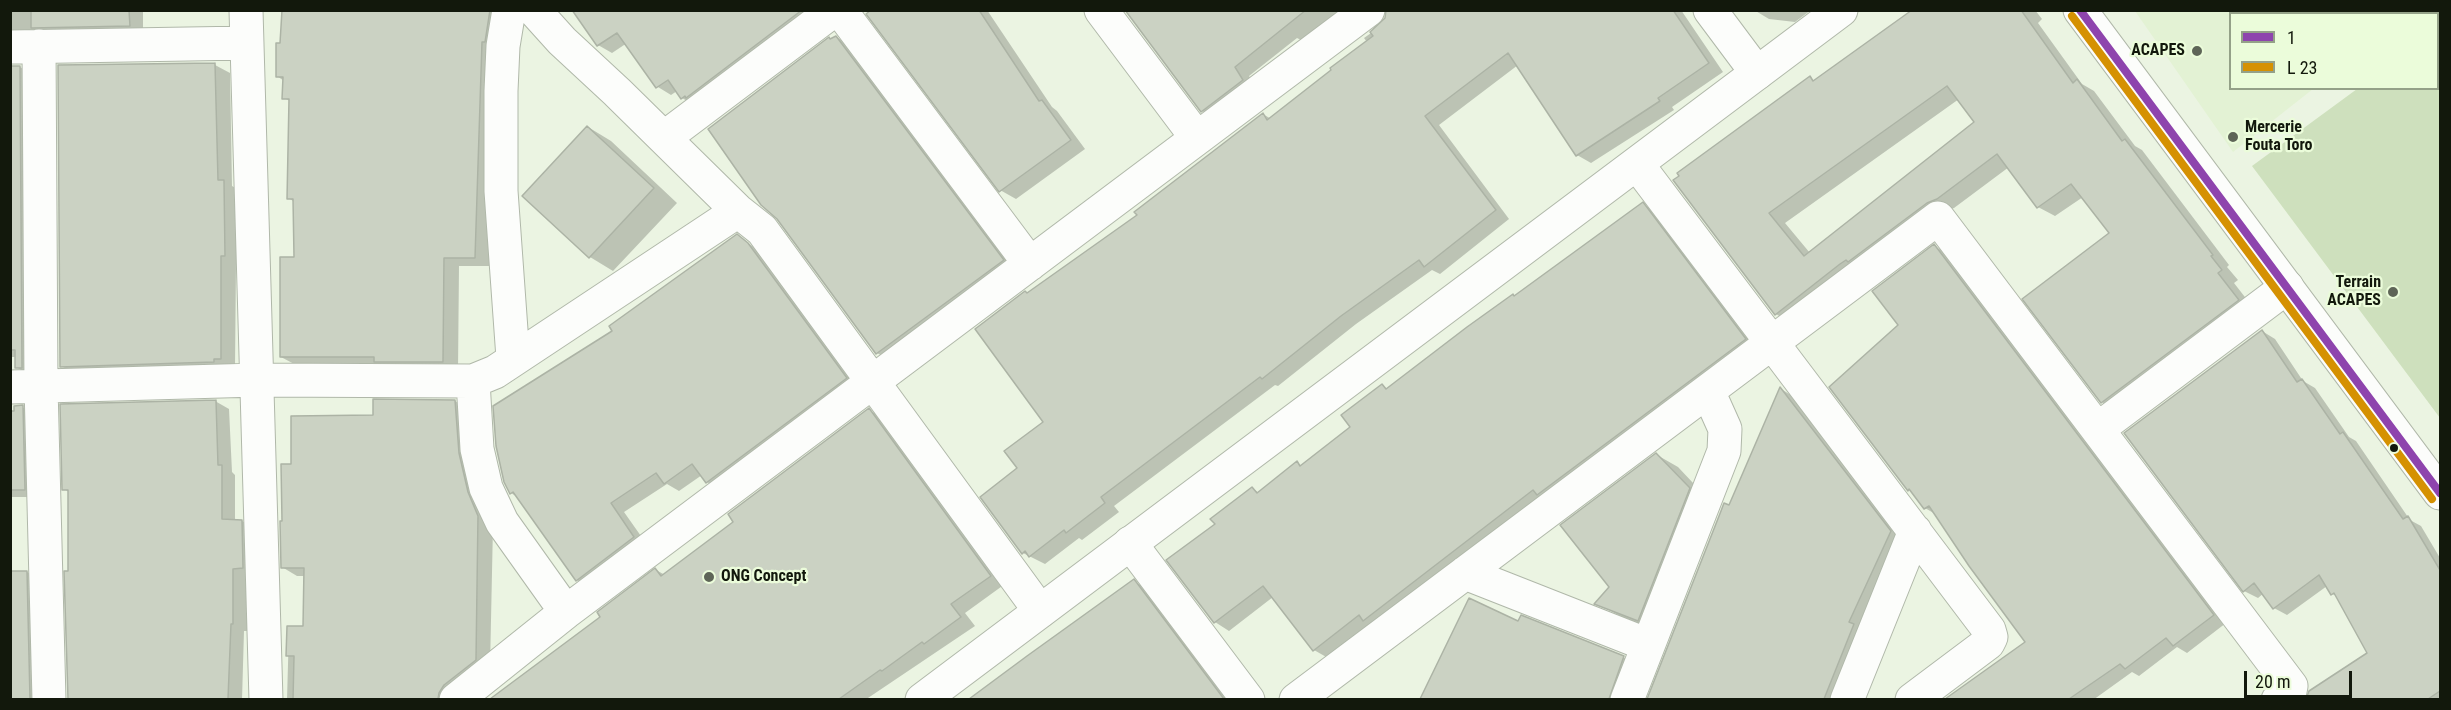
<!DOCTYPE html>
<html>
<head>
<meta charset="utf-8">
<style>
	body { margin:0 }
	#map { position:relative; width:2451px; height:710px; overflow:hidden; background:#ebf4e2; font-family:"Roboto Condensed",sans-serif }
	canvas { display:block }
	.frame { position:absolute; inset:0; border:12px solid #12180c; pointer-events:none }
	.legend { position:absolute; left:2229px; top:12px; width:210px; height:78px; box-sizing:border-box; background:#ebfcda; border:2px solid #94a188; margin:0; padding:8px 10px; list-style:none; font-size:18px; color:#12180c }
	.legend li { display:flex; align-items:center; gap:12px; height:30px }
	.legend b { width:30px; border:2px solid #94a188 }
	.scale { position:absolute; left:2244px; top:671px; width:108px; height:27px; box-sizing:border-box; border:3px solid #12180c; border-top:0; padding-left:8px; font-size:18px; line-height:21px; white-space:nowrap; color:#12180c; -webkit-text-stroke:4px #ebfcda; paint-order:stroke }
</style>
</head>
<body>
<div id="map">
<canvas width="2451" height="710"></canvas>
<div class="frame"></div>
<ul class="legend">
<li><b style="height:8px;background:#8e44ad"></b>1</li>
<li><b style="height:8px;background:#d59102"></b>L 23</li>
</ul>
<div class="scale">20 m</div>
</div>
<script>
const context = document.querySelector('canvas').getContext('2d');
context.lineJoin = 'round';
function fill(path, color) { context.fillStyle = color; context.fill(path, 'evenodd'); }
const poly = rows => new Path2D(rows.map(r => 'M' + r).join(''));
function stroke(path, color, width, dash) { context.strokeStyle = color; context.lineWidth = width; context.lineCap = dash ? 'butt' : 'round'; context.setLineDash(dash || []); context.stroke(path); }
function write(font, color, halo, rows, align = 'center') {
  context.font = font + ' "Roboto Condensed",sans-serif'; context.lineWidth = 4.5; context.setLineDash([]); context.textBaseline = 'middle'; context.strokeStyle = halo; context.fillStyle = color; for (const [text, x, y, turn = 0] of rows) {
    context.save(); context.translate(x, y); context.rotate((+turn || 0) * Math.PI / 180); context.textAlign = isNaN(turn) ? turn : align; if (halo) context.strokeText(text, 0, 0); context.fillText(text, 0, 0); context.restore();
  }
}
fill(poly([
	[2135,11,2412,11,2409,14,2230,14,2230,88,2313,89,2233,152]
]), '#e3f2d4');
fill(poly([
	[2440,27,2440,418,2252,166,2357,89,2438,88,2438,29]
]), '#cee0bd');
fill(poly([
	[10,10,158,10,143,11,143,33,10,43],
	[283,10,506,10,490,266,459,266,458,370,296,365,281,357,295,259,295,202,288,198,290,101,284,98,284,81,277,76],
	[574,10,817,10,696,106,682,98,677,91,671,95,658,87,627,43,612,53,598,45],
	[874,10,987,10,1052,107,1057,111,1085,149,1016,199,1000,190],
	[1130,10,1341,10,1301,40,1297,38,1249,76,1257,89,1217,119,1202,111],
	[1388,10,1681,10,1723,72,1672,107,1674,110,1591,163,1577,155,1518,65,1439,125,1509,219,1440,274,1432,270,1356,324,1278,386,1275,385,1114,506,1119,512,1082,540,1079,538,1045,564,1023,553,1019,469,1045,422,1029,294,1139,216,1263,114,1271,119,1367,42,1364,38,1381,26,1386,18],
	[1754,10,1811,10,1795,22,1769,19],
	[1907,10,2035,10,2042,19,2038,23,2082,84,2094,91,2135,146,2142,150,2229,265,2227,267,2238,280,2234,283,2255,310,2119,412,2102,402,2111,233,2083,197,2055,216,2038,207,2009,167,1954,208,1944,212,1792,324,1776,314,1675,180,1810,78,1816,82,1909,14],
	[1959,99,1976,122,1810,253,1785,223],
	[836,37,850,45,1017,268,891,361,877,353,831,40],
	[215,65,230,73,232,186,239,190,239,264,236,264,235,367,76,374,61,366],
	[10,66,20,67,34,75,30,375,16,367,17,357,10,357],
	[588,127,611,141,677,203,613,271,590,257],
	[1643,204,1657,213,1759,348,1328,658,1314,650,1273,597,1229,631,1215,622,1169,561,1217,524,1252,488,1259,493,1297,463,1302,466,1352,427,1382,386,1388,389],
	[737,236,763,253,860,387,722,491,707,482,702,475,679,491,667,484,624,512,648,546,591,589,577,580,519,498,511,493,614,331],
	[1934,246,1948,254,2226,623,2187,653,2177,647,2139,676,2132,672,2093,700,1947,700,2027,642,1937,515,1925,508,1914,493,1909,490,1831,387,1900,325],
	[2262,331,2275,339,2303,381,2315,388,2349,437,2356,441,2410,520,2421,526,2440,558,2440,700,2306,700,2310,691,2369,654,2339,597,2332,594,2327,586,2287,615,2274,608,2264,593,2258,598,2244,591],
	[1781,389,1794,397,1904,540,1842,700,1649,700,1722,512,1730,507],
	[215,401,229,409,232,472,235,475,235,521,242,521,256,529,247,576,247,631,244,631,242,700,69,700,66,573,69,573,69,492,64,489],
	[455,401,470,410,493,525,490,668,455,700,287,700,289,628,305,628,305,576,297,576,282,567,292,465,374,416],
	[22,407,36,415,38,497,10,497,10,412,16,412],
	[869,410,884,418,1005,584,965,613,975,626,865,700,493,700,602,617,656,570,665,575,735,522],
	[1657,455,1678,467,1710,501,1660,632,1618,615,1597,603,1611,588],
	[10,572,27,572,40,580,44,700,10,700],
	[1134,581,1147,589,1232,700,1158,700,1139,668,1097,700,972,700],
	[1470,600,1519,623,1623,657,1637,665,1624,700,1421,700]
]), '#0003');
const building = poly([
	[31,10,129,10,130,26,31,28,31,10],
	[282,10,490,10,485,42,482,42,475,258,444,258,443,362,374,362,374,357,280,357,280,257,294,257,293,199,287,199,289,99,282,99,283,77,276,77,276,43,280,43,282,10],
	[572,10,802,10,686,98,685,96,681,99,668,80,656,88,617,33,597,46,572,10],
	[871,10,979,10,1039,101,1042,100,1071,140,999,192,866,14,871,10],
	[1125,10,1306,10,1235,67,1243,80,1201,112,1125,10],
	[1386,10,1673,10,1709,63,1658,98,1660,101,1576,156,1508,53,1425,116,1496,210,1424,267,1419,260,1341,316,1262,379,1260,377,1101,497,1105,503,1066,533,1064,530,1029,557,1025,551,1022,554,980,497,1017,468,1004,451,1043,422,975,329,1025,291,1027,293,1137,215,1134,212,1263,113,1267,120,1331,70,1330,68,1373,36,1370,32,1385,18,1386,10],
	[1912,10,2021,10,2073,83,2077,79,2122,141,2125,139,2213,255,2211,256,2222,270,2218,273,2239,300,2101,403,2022,299,2109,233,2071,184,2037,208,1997,154,1937,199,1927,203,1848,262,1846,260,1840,264,1775,315,1673,180,1679,176,1677,173,1810,76,1813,81,1912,10],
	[1947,86,1974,122,1804,256,1769,213,1947,86],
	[836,36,1004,260,876,354,777,219,761,205,708,129,829,37,830,39,836,36],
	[215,63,218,180,224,180,225,256,221,256,221,359,214,359,214,362,60,367,58,65,215,63],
	[10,66,20,66,22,368,15,368,15,350,10,350,10,66],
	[587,126,654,188,589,258,522,196,587,126],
	[1643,202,1746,339,1537,495,1533,490,1363,621,1359,615,1313,651,1263,586,1214,623,1166,560,1215,524,1210,519,1252,487,1257,493,1297,461,1300,466,1350,427,1341,415,1382,384,1386,389,1467,327,1513,294,1514,296,1643,202],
	[737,234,748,243,847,378,706,483,692,464,664,484,656,473,611,503,634,537,576,581,513,492,510,494,504,482,496,446,493,406,612,331,609,326,737,234],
	[1934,244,2214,615,2173,646,2166,638,2125,669,2120,664,2069,699,1945,699,2025,642,1969,566,1929,506,1924,509,1909,489,1908,491,1829,387,1898,325,1872,291,1934,244],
	[2262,330,2297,382,2302,379,2340,434,2343,432,2403,519,2408,516,2440,570,2440,691,2428,699,2306,699,2309,691,2367,653,2334,593,2331,595,2319,575,2273,609,2254,583,2243,592,2124,433,2262,330],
	[1780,387,1891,531,1849,622,1854,624,1824,699,1647,699,1721,511,1724,503,1729,505,1780,387],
	[373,399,455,400,459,453,468,492,478,516,476,660,444,685,439,693,438,699,293,699,294,656,286,656,287,626,303,626,304,568,281,568,280,521,282,521,281,464,291,464,291,416,373,415,373,399],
	[216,400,218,465,222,465,222,519,242,520,243,568,233,569,233,624,231,624,228,699,68,699,64,571,68,571,68,490,62,490,60,404,216,400],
	[23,405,25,490,10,490,10,411,14,411,14,406,23,405],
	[869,408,991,576,951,604,961,617,924,644,922,642,882,671,880,670,839,699,490,699,600,617,597,612,655,568,661,576,733,522,728,514,869,408],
	[1656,453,1690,488,1638,621,1594,604,1609,587,1560,525,1656,453],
	[10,571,27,571,30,699,10,699,10,571],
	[1134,579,1224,699,969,699,1027,656,1134,579],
	[1469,598,1518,621,1521,615,1624,656,1609,699,1420,699,1469,598]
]);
fill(building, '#cbd2c3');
stroke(building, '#acb3a5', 1.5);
const street = poly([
	[246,10,266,700],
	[509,10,503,46,501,91,501,191,513,358],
	[534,10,562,41,617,92,738,211,762,230,1040,611],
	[840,10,1030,264],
	[1101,10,1197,138],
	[1710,10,1757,73],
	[39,46,41,386,49,700],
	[10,47,247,43],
	[664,138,834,10],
	[1637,164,1989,630,1991,637,1988,643,1912,700],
	[473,381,477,449,486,488,502,522,566,612],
	[10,387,257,380,473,381,495,372,738,211],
	[2098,429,2287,287],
	[1130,543,1248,700],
	[1465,573,1648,645],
	[456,700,566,612,1368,10],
	[1296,700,1938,218,2291,686,2290,691,2278,700],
	[1627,700,1724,451,1725,429,1708,391],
	[1847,700,1915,531]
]);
const secondary = poly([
	[2080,10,2440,493],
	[922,700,1841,10]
]);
stroke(street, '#b0b8a9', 35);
stroke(secondary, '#b0b8a9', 35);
stroke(street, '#fcfdfb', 33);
stroke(secondary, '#fcfdfb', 33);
stroke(poly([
	[2080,10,2440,493]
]), '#8e44ad', 8);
stroke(poly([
	[2072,16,2432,499]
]), '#d59102', 8);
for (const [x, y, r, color] of [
	[2197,51,6,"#5e6557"],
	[2233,137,6,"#5e6557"],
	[2393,292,6,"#5e6557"],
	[2394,448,5,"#12180c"],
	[709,577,6,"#5e6557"]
]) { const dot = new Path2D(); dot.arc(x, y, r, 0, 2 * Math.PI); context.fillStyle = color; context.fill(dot); stroke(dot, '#ebfcda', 2); }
write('bold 16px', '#12180c', '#ebfcda', [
	["ACAPES",2185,51],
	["Mercerie",2245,128,"left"],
	["Fouta Toro",2245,146,"left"],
	["Terrain",2381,283],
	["ACAPES",2381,301],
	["ONG Concept",721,577,"left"]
], 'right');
</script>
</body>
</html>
